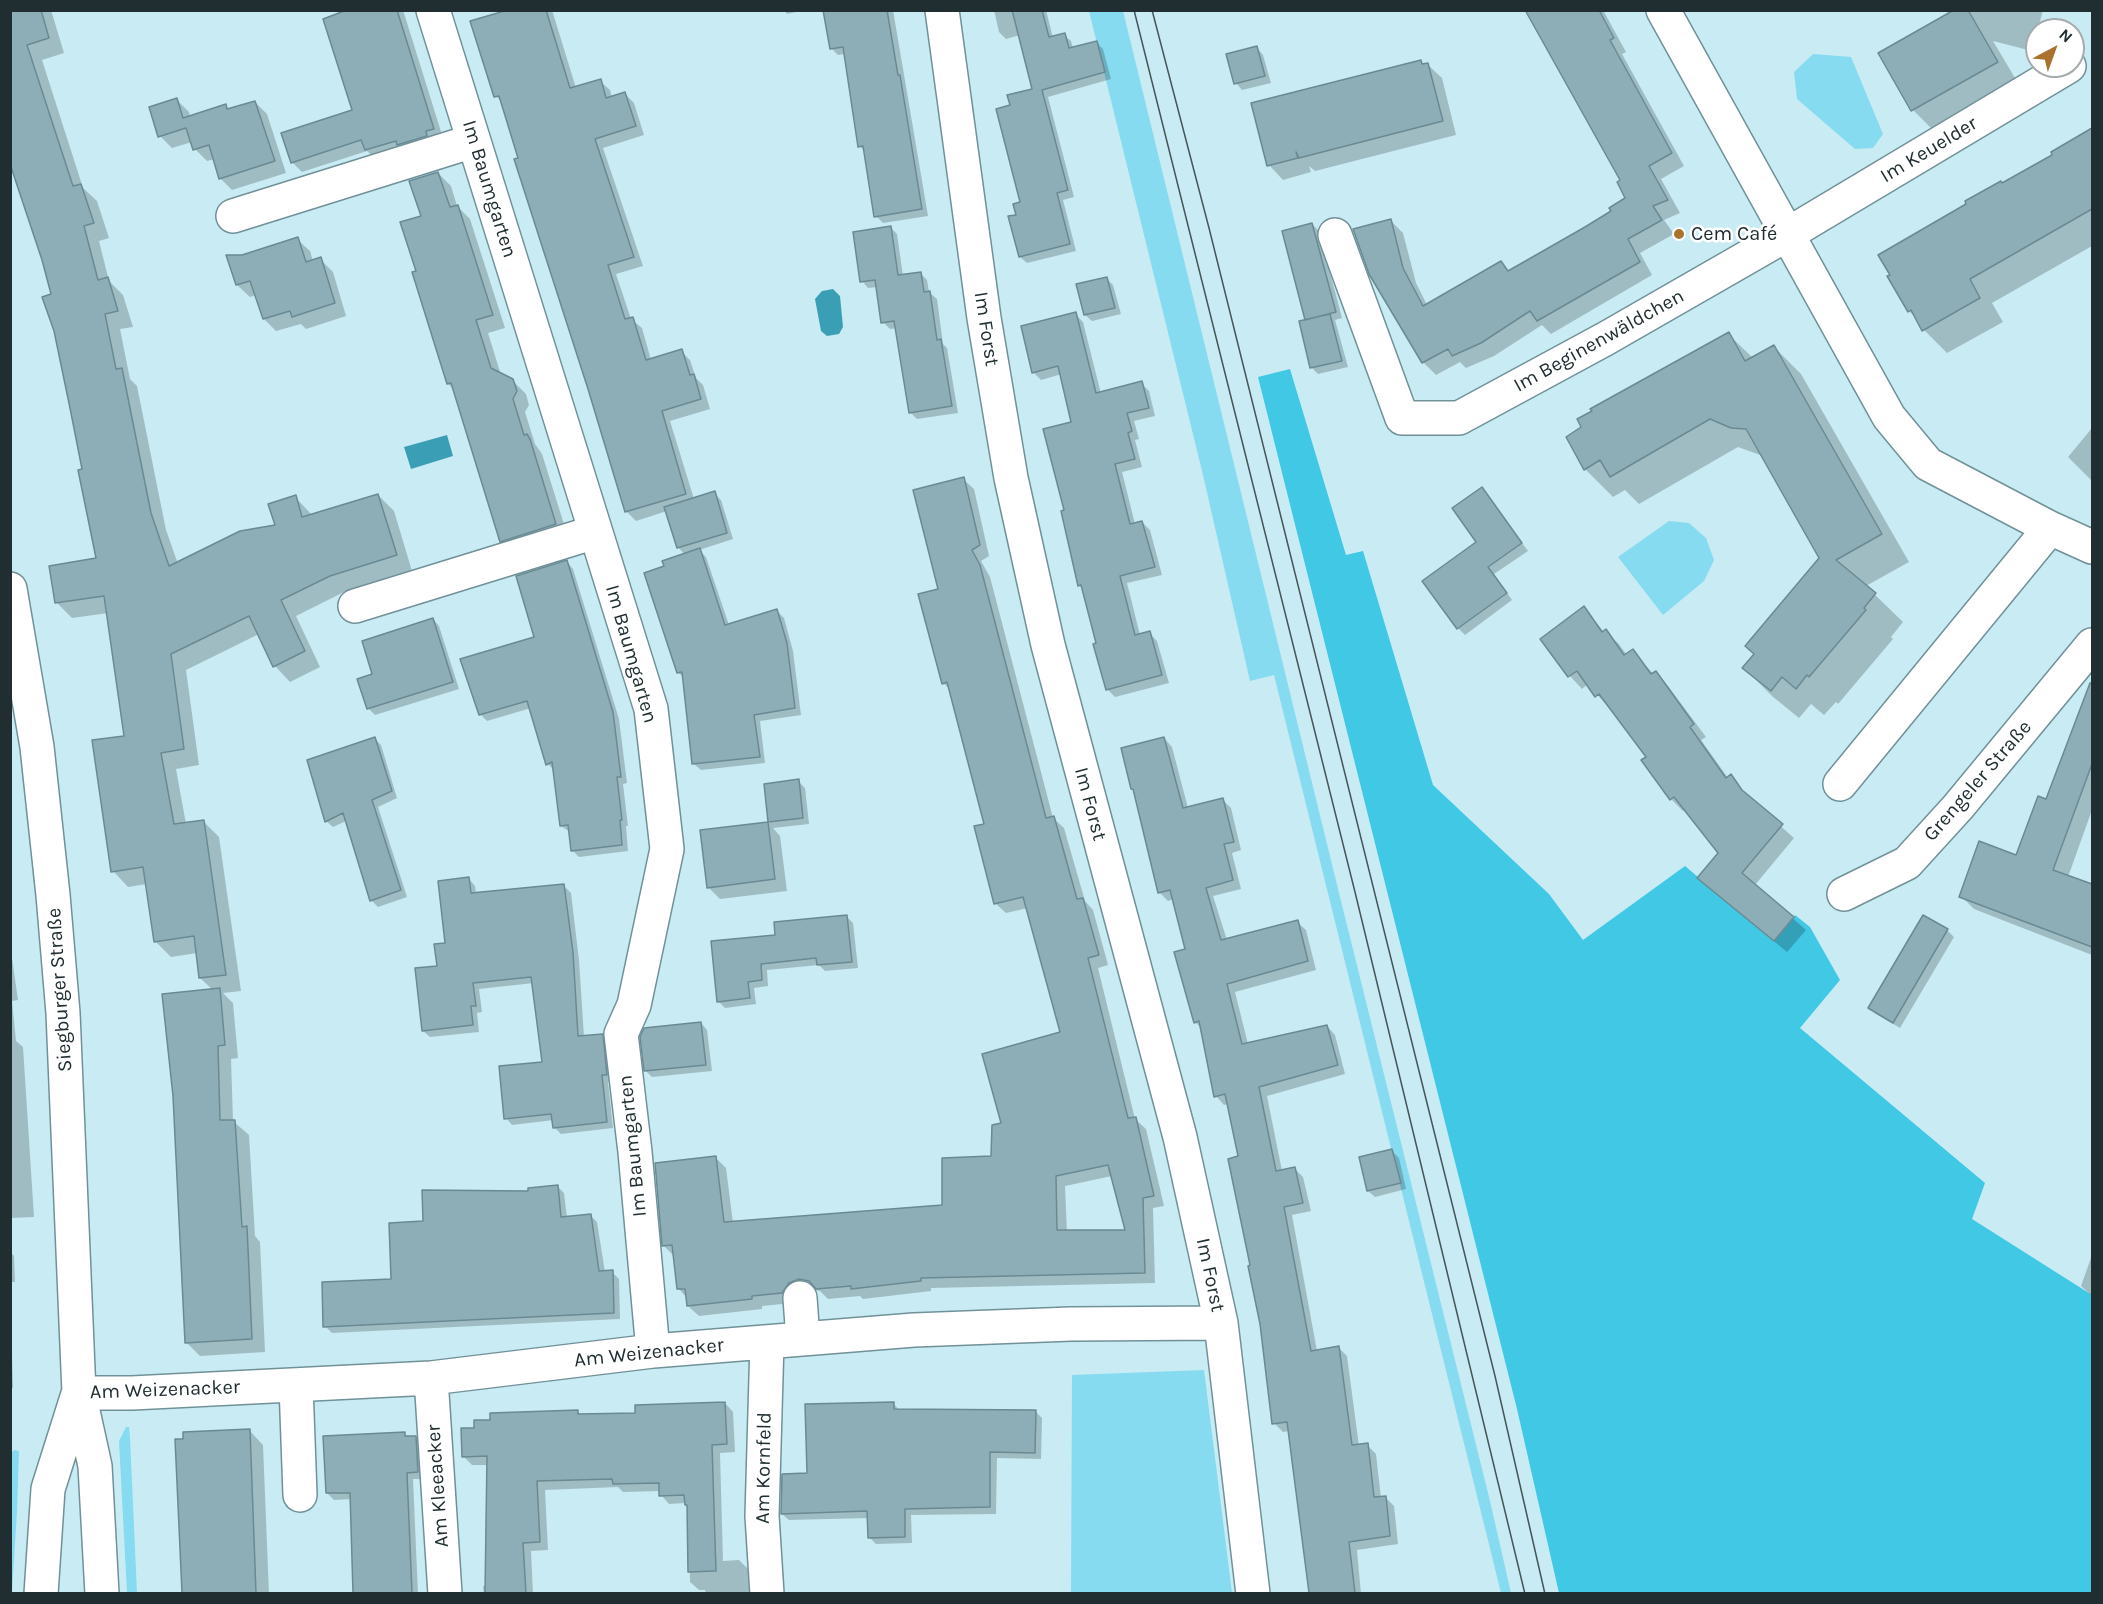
<!DOCTYPE html>
<html>
<head>
<meta charset="utf-8">
<style>
	body { margin:0 }
	#map { position:relative; width:2103px; height:1604px; overflow:hidden; background:#c9ebf4; font-family:Karla,sans-serif }
	canvas { display:block }
	.frame { position:absolute; inset:0; border:12px solid #202e31; pointer-events:none }
	.north { position:absolute; left:2025px; top:18px; width:60px; height:60px; box-sizing:border-box; background:#fff; border:2px solid #a6abad; border-radius:50%; rotate:41deg; font-size:16px; font-weight:700; line-height:24px; text-align:center; color:#202e31 }
	.north::after { content:''; display:block; margin:auto; width:21px; height:27px; background:#a9732e; clip-path:polygon(50% 0,100% 100%,50% 72%,0 100%) }
</style>
</head>
<body>
<div id="map">
<canvas width="2103" height="1604"></canvas>
<div class="frame"></div>
<div class="north">N</div>
</div>
<script>
const context = document.querySelector('canvas').getContext('2d');
context.lineJoin = 'round';
function fill(path, color) { context.fillStyle = color; context.fill(path, 'evenodd'); }
const poly = rows => new Path2D(rows.map(r => 'M' + r).join(''));
function stroke(path, color, width, dash) { context.strokeStyle = color; context.lineWidth = width; context.lineCap = dash ? 'butt' : 'round'; context.setLineDash(dash || []); context.stroke(path); }
function write(font, color, halo, rows, align = 'center') {
  context.font = font + ' Karla,sans-serif'; context.lineWidth = 5; context.setLineDash([]); context.textBaseline = 'middle'; context.strokeStyle = halo; context.fillStyle = color; for (const [text, x, y, turn = 0] of rows) {
    context.save(); context.translate(x, y); context.rotate((+turn || 0) * Math.PI / 180); context.textAlign = isNaN(turn) ? turn : align; if (halo) context.strokeText(text, 0, 0); context.fillText(text, 0, 0); context.restore();
  }
}
fill(poly([
	[1089,11,1123,11,1340,897,1490,1501,1511,1593,1501,1593,1274,675,1250,681,1203,475],
	[1813,54,1851,57,1883,134,1873,148,1855,149,1797,99,1794,72],
	[1669,521,1689,523,1706,538,1714,560,1704,581,1663,615,1618,557],
	[1204,1370,1232,1593,1071,1593,1072,1375],
	[126,1427,129,1427,130,1438,137,1593,127,1593,119,1441],
	[14,1450,19,1451,17,1511,12,1593,11,1594,10,1454]
]), '#86dbf0');
fill(poly([
	[1290,369,1346,555,1363,551,1433,785,1549,894,1583,940,1685,866,1774,941,1795,915,1810,927,1840,980,1800,1028,1985,1183,1972,1219,2092,1295,2092,1593,1559,1593,1517,1409,1258,377]
]), '#40c8e5');
fill(poly([
	[833,289,840,296,843,327,839,334,827,336,821,331,815,299,822,291],
	[447,435,453,456,411,469,404,447]
]), '#3a9fb5');
fill(poly([
	[10,10,51,10,64,53,42,60,83,188,97,201,109,238,99,241,109,281,123,295,133,327,120,329,130,379,137,386,166,530,178,564,277,526,295,497,312,515,378,495,394,511,412,571,346,591,296,616,320,667,290,682,275,666,259,634,186,670,199,765,176,769,186,824,203,821,219,837,241,991,223,993,233,1003,238,1058,231,1059,233,1121,249,1135,255,1236,260,1242,265,1352,200,1356,187,1343,213,990,200,978,197,953,171,957,155,941,147,884,128,887,113,871,125,737,108,613,72,618,56,602,98,559,53,295],
	[337,10,403,10,443,138,376,159,367,151,302,172,292,162,354,111],
	[504,10,552,10,576,88,600,81,610,90,612,98,625,94,634,103,644,135,603,148,643,266,616,274,631,319,642,328,651,360,681,351,690,360,696,378,703,385,710,409,670,421,694,499,714,493,721,500,733,539,699,550,706,557,729,625,777,611,784,618,793,651,801,715,760,721,765,763,701,770,694,764,685,679,678,672,666,567,685,555,678,547,667,511,636,521,627,512,503,103,496,96],
	[784,10,805,10,787,14],
	[824,10,893,10,928,216,883,223,876,216,865,152,860,146,845,54,838,55,831,48],
	[994,10,1046,10,1053,38,1064,35,1071,41,1073,48,1096,42,1103,49,1111,79,1048,97,1074,197,1063,200,1076,251,1027,263,1020,257,1017,216,1022,203,1012,106,1033,90,1020,35,1006,39,999,32],
	[1527,10,1603,10,1626,52,1622,54,1684,166,1661,179,1680,213,1664,220,1674,234,1640,253,1652,275,1551,334,1542,325,1494,356,1466,368,1460,362,1436,375,1423,362,1390,220,1403,233,1416,283,1427,305,1501,263,1510,272,1613,211,1627,199,1622,181],
	[1948,10,2043,10,2032,51,1993,41,2018,83,1934,131,1913,110,1880,54,1946,17],
	[1257,48,1263,55,1271,83,1242,90,1236,83],
	[1420,62,1423,65,1427,64,1442,78,1456,135,1315,171,1309,166,1311,172,1283,180,1269,165],
	[177,100,189,112,190,117,225,106,230,110,255,102,267,114,286,173,232,190,220,178,215,159,207,161,195,149,192,142,172,148,160,136],
	[2092,133,2092,246,1992,303,2003,322,1947,353,1924,330,1918,320,1909,311,2002,185],
	[438,173,451,186,457,206,470,219,505,328,488,333,501,375,512,380,526,394,529,405,525,412,535,444,542,454,568,537,514,554,501,541,455,390,448,384,418,272,422,217],
	[1312,224,1319,231,1342,318,1335,320,1348,367,1318,374,1312,368],
	[891,228,897,234,903,276,920,273,927,280,929,292,937,299,943,344,947,348,958,413,917,419,910,412,897,328,890,329,883,322,877,287,868,288,862,281],
	[297,239,310,251,313,261,320,259,333,272,346,316,306,329,301,324,276,331,264,319,256,295,250,297,237,285,242,256],
	[1106,278,1113,285,1121,314,1092,321,1085,315],
	[1075,314,1083,322,1101,394,1141,383,1149,391,1155,416,1134,421,1139,439,1135,440,1142,467,1122,472,1135,524,1142,522,1150,530,1162,575,1127,583,1140,635,1149,633,1157,641,1169,683,1115,697,1107,689,1084,590,1079,585,1066,511,1072,423,1062,374,1041,380,1033,372],
	[1728,334,1753,358,1773,346,1801,374,1909,562,1866,586,1903,622,1891,637,1893,639,1838,704,1836,702,1824,715,1811,704,1799,718,1772,696,1744,668,1756,654,1820,558,1763,456,1738,447,1639,504,1625,490,1613,497,1585,469],
	[2092,428,2092,481,2068,457],
	[963,479,974,489,989,556,981,561,990,577,1053,818,1064,828,1085,901,1093,910,1108,965,1098,968,1135,1119,1146,1129,1164,1206,1153,1208,1155,1283,931,1288,931,1291,863,1299,860,1296,828,1299,820,1291,810,1289,793,1303,762,1306,762,1309,699,1316,688,1306,687,1298,678,1288,675,1257,664,1246,716,1158,726,1168,733,1223,944,1206,992,1158,1003,1124,1062,1033,1028,908,1006,913,995,903,986,825,951,690,943,683,940,590],
	[1112,1176,1127,1232,1067,1233,1065,1186],
	[1482,489,1528,551,1494,574,1512,600,1465,635,1458,628,1478,542],
	[567,562,573,569,619,719,627,783,623,784,628,826,626,826,628,851,579,857,572,850,570,832,561,826,555,771,548,764,531,708,487,721,480,714,536,638],
	[1584,608,1604,632,1618,643,1627,655,1633,651,1654,675,1656,673,1668,686,1706,737,1701,740,1728,778,1730,776,1750,799,1794,838,1755,885,1806,930,1787,952,1712,890,1720,853,1686,809,1683,811,1671,799,1648,758,1611,707,1609,708,1588,684,1582,689,1570,676,1542,639],
	[433,619,439,626,459,689,375,715,368,708,374,675],
	[2092,682,2092,810,2068,877,2092,886,2092,955,1974,909,1961,896,2017,857,2046,801],
	[1164,738,1172,747,1188,808,1222,799,1231,808,1241,850,1232,853,1241,889,1213,896,1227,940,1297,922,1306,930,1316,970,1235,992,1248,1044,1327,1026,1335,1035,1345,1074,1267,1096,1282,1171,1295,1169,1303,1177,1311,1211,1292,1215,1317,1351,1339,1348,1347,1356,1359,1446,1367,1445,1376,1454,1381,1498,1386,1498,1394,1506,1398,1544,1357,1550,1361,1594,1311,1594,1290,1431,1283,1432,1274,1423,1252,1266,1240,1157,1228,1104,1224,1105,1216,1096,1202,1029,1195,1022,1186,951,1174,899,1168,901,1159,892,1135,791,1132,789],
	[375,739,381,745,397,798,378,807,407,897,378,907,371,900,346,821,333,827,326,821],
	[798,781,805,788,809,824,773,828,780,836,787,891,720,899,708,887,702,831,770,823,766,785],
	[469,879,475,886,476,894,564,886,571,893,579,960,584,1037,602,1036,609,1042,613,1081,608,1082,613,1128,561,1134,554,1127,554,1120,512,1125,506,1118,544,1063,534,983,479,989,482,1012,477,1013,479,1032,430,1037,423,1031,439,967],
	[846,916,853,923,858,968,825,971,819,965,767,970,768,986,754,988,756,1004,725,1008,718,1001,777,936],
	[1924,917,1948,931,1954,937,1900,1028,1876,1014,1870,1007],
	[10,944,18,1000,12,1001,16,1041,23,1047,34,1217,10,1218],
	[701,1023,707,1030,712,1071,652,1077,646,1071],
	[1392,1151,1399,1158,1406,1189,1375,1197,1368,1191],
	[557,1186,564,1193,567,1218,590,1215,597,1222,605,1272,612,1272,619,1279,620,1319,332,1333,325,1326,393,1280,425,1223],
	[10,1252,14,1256,15,1282,10,1282],
	[2092,1255,2092,1296,2081,1286],
	[10,1289,13,1388,10,1388],
	[725,1403,733,1412,735,1452,720,1453,723,1561,739,1560,748,1569,751,1594,706,1594,705,1590,699,1590,690,1582,689,1506,685,1503,669,1504,661,1495,661,1491,623,1492,618,1487,545,1490,548,1550,531,1551,533,1594,484,1594,483,1586,487,1586,489,1465,472,1465,464,1457,476,1429,577,1411,582,1416,636,1415],
	[893,1403,900,1411,1035,1411,1042,1418,1041,1459,997,1458,996,1514,911,1515,912,1543,876,1544,869,1537,869,1518,789,1520,782,1514,809,1475],
	[249,1430,263,1445,269,1594,183,1594,177,1441],
	[404,1434,407,1437,415,1437,422,1444,424,1479,413,1479,418,1594,355,1594,352,1499,334,1500,327,1493]
]), '#0003');
const building = poly([
	[10,10,41,10,49,38,27,45,73,186,81,184,94,223,84,226,98,280,108,277,118,311,105,314,116,369,122,368,151,513,169,566,240,531,275,525,268,504,296,495,302,517,378,494,397,555,330,576,281,600,305,651,273,667,249,616,171,654,184,749,161,753,174,824,204,820,226,975,199,978,194,936,154,942,143,867,111,872,92,740,124,736,104,596,55,603,49,566,96,558,78,470,82,469,70,408,54,331,42,297,51,294,42,260,10,164,10,10],
	[347,10,397,10,434,129,426,131,427,136,397,145,396,141,365,150,361,140,291,163,281,133,352,110,323,19,347,10],
	[508,10,546,10,570,88,601,79,606,98,625,92,636,126,595,139,634,257,608,265,625,319,633,317,646,360,682,349,690,375,694,374,701,399,662,411,686,494,625,512,588,389,514,159,518,158,499,96,494,97,470,21,508,10],
	[823,10,887,10,898,75,900,75,922,209,874,217,863,146,858,147,843,47,830,49,823,10],
	[1012,10,1042,10,1049,37,1065,33,1069,48,1097,41,1105,72,1042,90,1068,190,1057,193,1070,244,1019,257,1008,216,1016,215,1013,204,1020,202,996,109,1010,105,1007,95,1032,89,1012,10],
	[1525,10,1599,10,1614,38,1610,40,1672,153,1649,166,1668,200,1653,206,1662,220,1628,239,1640,262,1537,321,1530,311,1481,343,1452,356,1448,349,1422,363,1369,274,1353,229,1391,219,1403,268,1423,306,1501,261,1508,271,1585,227,1611,211,1609,208,1625,198,1617,182,1620,180,1525,10],
	[1954,10,1968,10,1998,62,1911,111,1878,53,1954,10],
	[1257,46,1265,76,1234,84,1226,54,1257,46],
	[1421,60,1422,64,1428,63,1443,121,1299,158,1296,152,1298,158,1267,166,1251,103,1421,60],
	[177,98,183,118,226,104,227,109,255,101,275,161,219,179,209,145,193,150,186,128,158,137,149,107,177,98],
	[2092,128,2092,209,1970,279,1980,298,1922,331,1911,310,1908,312,1887,276,1890,275,1878,255,1966,204,1965,201,2001,181,2002,183,2052,155,2051,152,2092,128],
	[438,172,450,207,458,205,493,315,476,320,491,368,513,379,517,391,513,399,524,435,527,434,530,439,556,524,500,542,451,383,447,384,412,272,416,271,400,222,421,216,409,181,438,172],
	[1312,223,1336,312,1305,320,1282,231,1312,223],
	[891,226,898,275,921,272,924,292,930,291,937,340,941,339,952,406,909,413,894,321,881,323,875,280,860,282,853,232,891,226],
	[298,237,306,262,321,257,335,303,292,317,290,311,263,319,250,281,236,285,226,255,242,255,298,237],
	[1107,277,1115,308,1084,315,1076,284,1107,277],
	[1076,312,1096,393,1142,381,1149,408,1127,413,1132,431,1128,433,1135,459,1115,464,1130,524,1142,521,1155,567,1120,576,1135,635,1150,631,1162,675,1106,690,1093,644,1096,643,1081,585,1078,586,1061,511,1064,510,1043,429,1071,422,1058,366,1032,373,1021,326,1076,312],
	[1330,314,1342,361,1310,368,1299,321,1330,314],
	[1729,332,1745,361,1774,345,1882,534,1836,560,1876,593,1864,608,1866,610,1809,677,1807,675,1796,689,1782,677,1771,691,1742,668,1754,654,1745,646,1819,558,1746,429,1731,428,1710,419,1610,477,1600,460,1584,470,1566,437,1581,427,1577,419,1592,411,1590,409,1729,332],
	[964,477,980,545,972,550,980,565,1046,818,1054,816,1077,899,1083,898,1099,955,1088,958,1128,1118,1136,1117,1154,1196,1143,1198,1145,1273,921,1278,921,1281,851,1289,851,1286,816,1289,809,1281,799,1279,789,1283,782,1293,752,1296,752,1299,687,1306,685,1289,677,1289,672,1245,662,1246,655,1163,716,1156,724,1222,942,1205,942,1158,991,1156,992,1125,1001,1123,982,1054,1060,1032,1023,897,994,904,974,826,984,824,947,682,942,684,918,594,938,589,913,490,964,477],
	[1108,1165,1125,1230,1057,1230,1056,1176,1108,1165],
	[1482,487,1522,543,1488,567,1507,593,1457,629,1422,581,1476,542,1452,508,1482,487],
	[715,491,727,533,677,548,664,507,715,491],
	[700,548,725,625,777,609,787,643,795,708,754,715,760,757,692,764,682,672,677,673,644,573,664,566,662,561,700,548],
	[567,560,613,712,621,777,617,777,622,820,620,820,622,845,571,851,568,825,560,826,552,762,546,765,527,701,479,715,460,659,534,637,516,576,567,560],
	[1584,606,1602,632,1606,629,1624,655,1633,649,1651,674,1656,671,1694,724,1690,727,1726,778,1731,774,1742,790,1783,824,1742,873,1794,917,1774,941,1697,878,1718,853,1674,797,1670,800,1641,760,1646,757,1599,694,1595,697,1577,671,1568,677,1540,639,1584,606],
	[433,618,453,682,367,709,357,679,372,674,362,641,433,618],
	[2090,683,2092,683,2092,764,2053,870,2092,884,2092,947,1959,897,1979,841,2016,855,2038,796,2046,799,2090,683],
	[375,737,392,791,372,800,401,890,370,901,343,813,325,822,307,760,375,737],
	[1164,737,1183,808,1223,798,1234,842,1224,844,1233,880,1206,888,1221,940,1298,920,1308,961,1227,984,1242,1044,1327,1025,1338,1065,1259,1087,1276,1171,1295,1167,1303,1203,1284,1207,1311,1351,1339,1346,1352,1445,1368,1443,1374,1497,1386,1496,1390,1536,1349,1542,1355,1593,1309,1593,1287,1422,1272,1424,1260,1324,1248,1266,1250,1265,1228,1159,1238,1156,1225,1094,1214,1097,1199,1021,1194,1023,1174,952,1185,949,1170,890,1158,893,1133,789,1131,789,1121,748,1164,737],
	[799,779,803,818,768,822,764,784,799,779],
	[768,822,775,879,707,888,700,830,768,822],
	[469,877,471,893,564,884,573,952,578,1036,603,1034,607,1075,602,1075,607,1122,553,1128,551,1114,504,1119,499,1066,542,1062,531,977,473,983,476,1006,471,1006,473,1025,422,1031,415,968,437,966,434,944,445,943,438,881,469,877],
	[847,915,852,962,817,965,816,958,761,964,762,980,748,982,750,998,717,1002,711,941,775,935,774,922,847,915],
	[1923,915,1948,929,1893,1023,1868,1008,1923,915],
	[220,988,225,1045,218,1046,220,1120,235,1120,242,1227,247,1226,252,1339,185,1343,173,1096,162,994,220,988],
	[701,1022,706,1065,644,1071,640,1037,644,1028,701,1022],
	[1392,1149,1401,1183,1367,1191,1359,1157,1392,1149],
	[558,1185,561,1217,591,1214,599,1271,613,1270,614,1313,323,1327,322,1282,391,1279,389,1223,423,1221,422,1190,528,1191,528,1188,558,1185],
	[725,1402,727,1444,712,1445,716,1571,688,1572,687,1505,685,1505,684,1495,659,1496,659,1483,613,1484,612,1479,537,1481,540,1542,523,1543,526,1593,485,1593,487,1456,462,1457,461,1428,474,1428,474,1420,490,1420,490,1413,578,1410,578,1414,635,1413,635,1405,725,1402],
	[894,1402,894,1409,1036,1410,1035,1453,990,1452,990,1507,905,1509,905,1537,868,1538,867,1511,781,1514,782,1474,807,1473,805,1404,894,1402],
	[250,1429,256,1593,182,1593,175,1439,183,1439,183,1432,250,1429],
	[405,1432,405,1436,416,1436,418,1472,407,1473,412,1593,353,1593,350,1493,326,1493,323,1436,405,1432]
]);
fill(building, '#8daeb7');
stroke(building, '#6a8a93', 1.5);
const minor = poly([
	[433,10,651,709,667,849,634,1005,621,1034,635,1152,653,1351],
	[942,10,984,318,1011,478,1048,645,1180,1137,1221,1323,1253,1594],
	[1663,10,1889,417,1928,464,2050,528,2092,547],
	[233,216,473,141],
	[1335,235,1402,418,1459,418,1605,339,1788,234,2069,66],
	[355,606,595,532],
	[1840,784,2050,528],
	[1844,894,1907,863,1958,807,2092,645],
	[800,1298,803,1339],
	[767,1342,762,1516,767,1594],
	[431,1378,445,1594],
	[296,1385,300,1495],
	[79,1393,132,1393,431,1378,653,1351,914,1330,1071,1324,1221,1323]
]);
const major = poly([
	[10,589,37,747,53,895,63,1013,79,1393,95,1466,102,1594],
	[41,1594,48,1489,78,1394]
]);
stroke(minor, '#719199', 36);
stroke(major, '#719199', 36);
stroke(minor, '#fff', 33);
stroke(major, '#fff', 33);
stroke(poly([
	[1134,10,1355,892,1525,1594],
	[1152,10,1209,228,1495,1376,1545,1594]
]), '#44565a', 1.5);
for (const [x, y, r, color] of [
	[1679,234,6,"#a9732e"]
]) { const dot = new Path2D(); dot.arc(x, y, r, 0, 2 * Math.PI); context.fillStyle = color; context.fill(dot); stroke(dot, '#fff', 2); }
write('20px', '#202e31', '#fff', [
	["Im Keuelder",1929,150,-31],
	["Im Baumgarten",489,189,73],
	["Im Forst",986,329,81],
	["Im Beginenwäldchen",1599,341,-29],
	["Im Baumgarten",631,654,74],
	["Grengeler Straße",1978,781,-49],
	["Im Forst",1090,804,75],
	["Siegburger Straße",60,990,-94],
	["Im Baumgarten",633,1146,-96],
	["Im Forst",1210,1275,78],
	["Am Weizenacker",649,1353,-6],
	["Am Weizenacker",165,1390,-2],
	["Am Kornfeld",764,1468,-89],
	["Am Kleeacker",438,1486,-94]
]);
write('20px', '#202e31', '#fff', [
	["Cem Café",1691,234]
], 'left');
</script>
</body>
</html>
